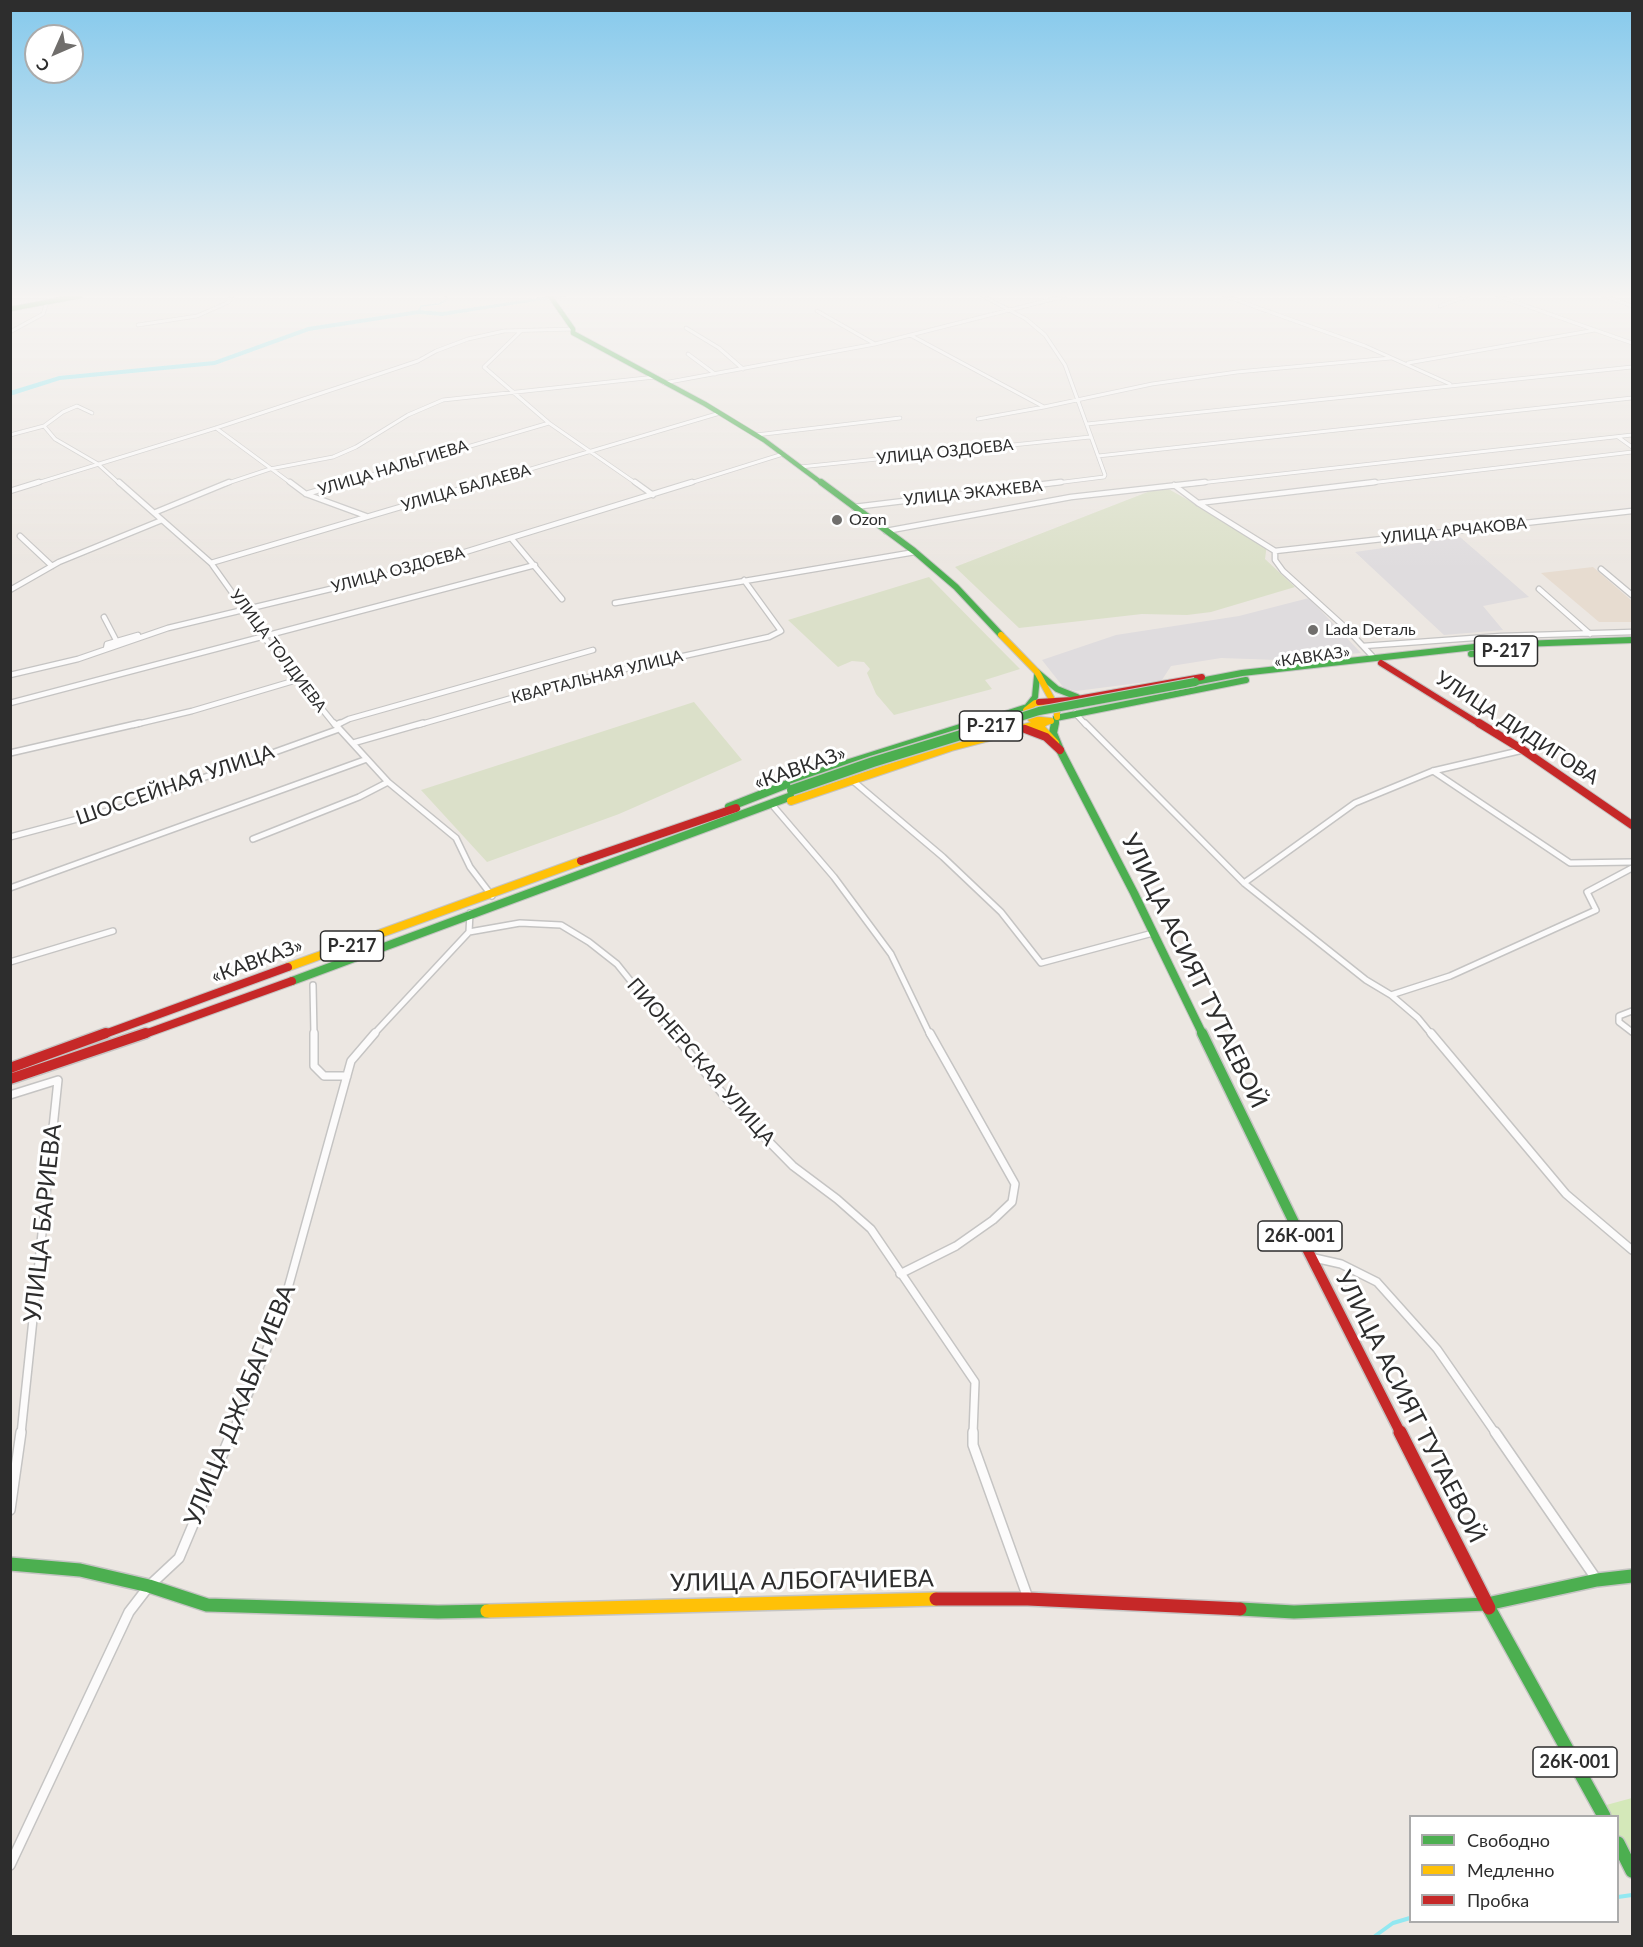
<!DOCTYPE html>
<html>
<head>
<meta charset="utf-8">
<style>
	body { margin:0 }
	#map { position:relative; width:1643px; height:1947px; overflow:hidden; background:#ece7e2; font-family:Lato,sans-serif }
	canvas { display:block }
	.frame { position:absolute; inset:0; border:12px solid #2d2d2d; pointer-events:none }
	.legend { position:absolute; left:1409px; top:1815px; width:210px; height:108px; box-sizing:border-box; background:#fff; border:2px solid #ababab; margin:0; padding:8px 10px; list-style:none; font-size:18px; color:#2d2d2d }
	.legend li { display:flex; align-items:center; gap:12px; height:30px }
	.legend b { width:30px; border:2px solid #ababab }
	.north { position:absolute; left:24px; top:24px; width:60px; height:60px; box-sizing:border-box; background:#fff; border:2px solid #ababab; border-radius:50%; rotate:225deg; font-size:16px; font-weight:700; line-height:24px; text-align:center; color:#2d2d2d }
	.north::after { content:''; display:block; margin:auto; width:21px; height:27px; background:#706e6c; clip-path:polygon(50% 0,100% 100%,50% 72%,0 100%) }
</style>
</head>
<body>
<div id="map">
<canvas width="1643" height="1947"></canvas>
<div class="frame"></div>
<ul class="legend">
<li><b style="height:8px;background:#4caf50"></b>Свободно</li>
<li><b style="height:8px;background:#ffc107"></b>Медленно</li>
<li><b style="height:8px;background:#c62828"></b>Пробка</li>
</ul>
<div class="north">С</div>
</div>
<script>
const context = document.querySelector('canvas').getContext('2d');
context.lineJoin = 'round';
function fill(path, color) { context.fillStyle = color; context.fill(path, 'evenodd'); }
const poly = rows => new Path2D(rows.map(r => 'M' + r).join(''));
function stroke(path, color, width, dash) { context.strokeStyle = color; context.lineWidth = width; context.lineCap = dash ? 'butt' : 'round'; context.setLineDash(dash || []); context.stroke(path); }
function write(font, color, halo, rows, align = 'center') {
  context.font = font + ' Lato,sans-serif'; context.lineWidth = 6; context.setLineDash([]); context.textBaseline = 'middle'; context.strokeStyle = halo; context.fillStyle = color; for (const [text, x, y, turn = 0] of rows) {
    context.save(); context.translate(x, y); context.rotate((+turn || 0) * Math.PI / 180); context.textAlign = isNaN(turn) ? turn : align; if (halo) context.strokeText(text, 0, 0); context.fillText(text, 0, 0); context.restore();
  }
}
fill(poly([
	[1460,537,1529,597,1483,606,1503,630,1444,635,1355,552],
	[1309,598,1361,653,1278,660,1221,658,1171,666,1162,680,1076,691,1064,688,1042,660,1116,635,1239,616]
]), '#dfdcde');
fill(poly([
	[1593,567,1632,601,1632,622,1599,622,1541,573]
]), '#e7dcd0');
fill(poly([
	[1632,1798,1632,1871,1618,1843,1618,1816,1604,1816,1599,1807]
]), '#d4e8b9');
fill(poly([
	[1163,486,1267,544,1265,559,1295,587,1211,612,1187,615,1142,614,1019,628,955,567],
	[929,577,1020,669,985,680,992,689,894,715,876,694,867,673,870,669,864,662,852,661,838,667,788,620],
	[694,702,742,760,619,814,487,862,421,790]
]), '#dbe0c9');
stroke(poly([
	[419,312,421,306,439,304,448,299,445,296]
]), '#92e8f1', 1.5);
stroke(poly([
	[1618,1897,1632,1895],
	[1375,1936,1393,1923,1410,1918]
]), '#92e8f1', 4);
fill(poly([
	[551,296,567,296,442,316,419,314,309,331,215,365,60,380,10,396,10,391,59,376,214,361,308,327,419,310,442,312,551,296]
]), '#92e8f1');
const streetFar4 = poly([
	[983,296,1026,319,1045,335,1065,365,1105,475,1104,477,1048,484],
	[1225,296,1365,346,1450,384],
	[1498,296,1632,343],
	[1604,296,1632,306],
	[1440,306,1468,296],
	[817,311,875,344],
	[138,325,197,316,229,302,232,296],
	[686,328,719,348,743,369],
	[521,331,484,367,549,423,637,484],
	[10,332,43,314,47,302],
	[912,336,1044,407,1152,384,1237,372,1391,358],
	[688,354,715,374],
	[1408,363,1595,330],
	[664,383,875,344,1065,296],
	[978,419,1044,407],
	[1087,424,1632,367],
	[44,426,55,439,98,464,120,484],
	[216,428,292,484],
	[10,435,44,426,63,412,77,406,92,413],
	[756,435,900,418],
	[1618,437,1632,447],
	[1098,456,1632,398],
	[800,467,1090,437],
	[34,484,216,428,355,382,418,361,436,351,468,339,504,331,573,329],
	[225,484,270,469,333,457,356,447,408,415,443,400,655,377],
	[341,484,549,423],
	[480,484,720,413],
	[687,484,783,454],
	[1191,484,1632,435],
	[1362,484,1632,452]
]);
const streetFar3 = poly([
	[119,482,211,563,263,636,335,725],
	[290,482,306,494,366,516],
	[635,482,653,495],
	[1174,485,1198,503,1275,551,1275,560,1283,571,1347,629,1374,658],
	[10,491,39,482],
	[306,494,346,482],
	[1198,503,1375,482],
	[854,507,1061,482],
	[156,512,229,482],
	[886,531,1071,497,1205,482],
	[20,536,52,566],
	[511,538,562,599],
	[1275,551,1632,511],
	[211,563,485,482],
	[1601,569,1632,595],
	[1539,589,1590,634],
	[10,590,59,562,162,520],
	[615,603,915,552],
	[104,617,116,640],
	[1363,646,1501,636,1632,632],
	[106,649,107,644,138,635],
	[10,675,78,659,168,628,397,573,692,482],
	[10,703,535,565],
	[1075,713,1086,725],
	[133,725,192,711,300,679],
	[337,725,349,719,593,650],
	[418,725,571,681,769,637,781,631,744,580]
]);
const streetFar2 = poly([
	[334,723,388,782,456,838,470,867,492,896],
	[1085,723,1244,883,1366,980,1391,995,1418,1018,1432,1035],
	[336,725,340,723],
	[353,743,423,723],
	[10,753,140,723],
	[1433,771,1570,863,1632,862],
	[852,780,943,857,1001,912,1041,963,1153,933],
	[774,807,834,877,891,954,930,1035],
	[10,837,119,808,339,729],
	[253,839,359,797,388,782],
	[1244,883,1355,803,1433,771,1523,750],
	[10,888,367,759],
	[469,932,520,923,561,925,589,942,617,964,674,1035],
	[10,962,113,931],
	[313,985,314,1035],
	[1391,995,1450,976,1596,910,1587,892,1632,868],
	[1632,1011,1619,1016,1619,1022,1632,1032],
	[373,1035,469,932,470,913]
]);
const streetFar1 = poly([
	[314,1033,314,1066,324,1076,347,1076],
	[673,1033,727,1099,793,1166,837,1199,871,1229,975,1382,973,1434],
	[1431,1033,1566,1194,1632,1250],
	[10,1095,58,1080,21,1434],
	[1310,1257,1341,1264,1377,1282,1437,1349,1496,1434],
	[900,1274,956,1246,993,1220,1012,1202,1015,1184,930,1033],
	[232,1434,280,1317,351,1061,375,1033]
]);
const street = poly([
	[973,1432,973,1445,1028,1598],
	[1495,1432,1597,1580],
	[10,1510,21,1432],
	[10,1865,129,1612,149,1586,179,1558,232,1432]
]);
const fastFar4 = poly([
	[550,296,573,329,573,333,705,404,764,440,823,484],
	[10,309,80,296]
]);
const fastFar3 = poly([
	[821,482,914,551,956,587,1001,635],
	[1471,654,1512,651],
	[1037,672,1057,689,1077,697],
	[1195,682,1242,673,1492,645,1632,640],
	[1027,707,1035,697,1037,676],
	[1056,718,1246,680],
	[971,725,1027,707],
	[1055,725,1056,718]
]);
const fastFar2 = poly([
	[1055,723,1053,733,1060,750,1134,893,1203,1035],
	[729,807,808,776,976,723],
	[292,981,797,794]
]);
const fastFar1 = poly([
	[1202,1033,1302,1239]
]);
const fast = poly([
	[10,1564,80,1570,149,1586,207,1605,438,1612,487,1611],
	[1489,1608,1604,1816],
	[1240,1609,1294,1612,1487,1604,1597,1580,1632,1576],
	[1618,1843,1632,1871]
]);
const slowFar2 = poly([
	[1001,635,1037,672,1057,709],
	[1033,720,1037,725],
	[1051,721,1031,719,1026,710,1035,703,1045,703,1057,709,1057,717],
	[1037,725,1047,722]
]);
const slowFar1 = poly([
	[1036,723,1055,743],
	[791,801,951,747,1043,723],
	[288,967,581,861]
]);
const slow = poly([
	[487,1611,936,1599]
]);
const jamFar3 = poly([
	[1381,663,1481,725],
	[1039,702,1072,700,1202,677]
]);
const jamFar2 = poly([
	[1479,723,1523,750,1632,825],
	[1025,729,1046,737,1060,750],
	[581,861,736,808],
	[102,1035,288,967],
	[142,1035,292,981]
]);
const jamFar1 = poly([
	[10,1068,106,1033],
	[10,1079,146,1033],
	[1302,1239,1401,1434]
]);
const jam = poly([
	[1400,1432,1489,1608],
	[936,1599,1028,1599,1240,1609]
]);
stroke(streetFar4, '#c5c4c3', 4.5);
stroke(streetFar3, '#c5c4c3', 7);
stroke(streetFar2, '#c5c4c3', 8);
stroke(streetFar1, '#c5c4c3', 10);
stroke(street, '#c5c4c3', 12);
stroke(fastFar4, '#c5c4c3', 6);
stroke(fastFar3, '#c5c4c3', 8);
stroke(fastFar2, '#c5c4c3', 10);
stroke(fastFar1, '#c5c4c3', 13);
stroke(fast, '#c5c4c3', 16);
stroke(slowFar2, '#c5c4c3', 8);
stroke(slowFar1, '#c5c4c3', 10);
stroke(slow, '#c5c4c3', 16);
stroke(jamFar3, '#c5c4c3', 8);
stroke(jamFar2, '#c5c4c3', 10);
stroke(jamFar1, '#c5c4c3', 13);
stroke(jam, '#c5c4c3', 16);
stroke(streetFar4, '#fcfbfb', 3);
stroke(streetFar3, '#fcfbfb', 4.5);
stroke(streetFar2, '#fcfbfb', 5);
stroke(streetFar1, '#fcfbfb', 7);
stroke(street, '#fcfbfb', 9);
stroke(fastFar4, '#4caf50', 4.5);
stroke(fastFar3, '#4caf50', 6);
stroke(fastFar2, '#4caf50', 8);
stroke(fastFar1, '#4caf50', 10);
stroke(fast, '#4caf50', 13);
stroke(slowFar2, '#ffc107', 6);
stroke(slowFar1, '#ffc107', 8);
stroke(slow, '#ffc107', 13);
stroke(jamFar3, '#c62828', 6);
stroke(jamFar2, '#c62828', 8);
stroke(jamFar1, '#c62828', 10);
stroke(jam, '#c62828', 13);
const fastBridgeFar1 = poly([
	[995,725,1039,711,1195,682]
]);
const fastBridge = poly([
	[792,790,873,762,1000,723]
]);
stroke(fastBridgeFar1, '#c6c4c3', 10, []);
stroke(fastBridge, '#c6c4c3', 13, []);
stroke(fastBridgeFar1, '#4caf50', 8);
stroke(fastBridge, '#4caf50', 10);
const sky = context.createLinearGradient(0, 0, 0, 569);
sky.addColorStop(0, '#85c9ec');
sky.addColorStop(0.52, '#f6f4f2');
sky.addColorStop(1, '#f6f4f200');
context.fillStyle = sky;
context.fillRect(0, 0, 1643, 569);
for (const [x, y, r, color] of [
	[837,520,6,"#706e6c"],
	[1313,630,6,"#706e6c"]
]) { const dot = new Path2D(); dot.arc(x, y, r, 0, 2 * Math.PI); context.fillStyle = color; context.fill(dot); stroke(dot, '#fff', 2); }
write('16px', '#2d2d2d', '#fff', [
	["УЛИЦА ОЗДОЕВА",945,452,-6],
	["УЛИЦА НАЛЬГИЕВА",393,468,-17],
	["УЛИЦА БАЛАЕВА",466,488,-16],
	["УЛИЦА ЭКАЖЕВА",973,493,-6],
	["УЛИЦА АРЧАКОВА",1454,531,-6],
	["УЛИЦА ОЗДОЕВА",398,570,-15],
	["УЛИЦА ТОЛДИЕВА",278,651,53],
	["«КАВКАЗ»",1312,657,-8],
	["КВАРТАЛЬНАЯ УЛИЦА",597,677,-14]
]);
write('16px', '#2d2d2d', '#fff', [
	["Ozon",849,520],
	["Lada Dеталь",1325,630]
], 'left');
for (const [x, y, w] of [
	[1506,651,63],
	[991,726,63],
	[352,946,63],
	[1300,1236,84],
	[1575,1762,84]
]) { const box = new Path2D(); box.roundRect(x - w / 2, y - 15, w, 30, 4.5); context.fillStyle = '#fff'; context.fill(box); stroke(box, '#2d2d2d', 1.5); }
write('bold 18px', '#2d2d2d', null, [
	["Р-217",1506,651],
	["Р-217",991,726],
	["Р-217",352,946],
	["26К-001",1300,1236],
	["26К-001",1575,1762]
]);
write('20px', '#2d2d2d', '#fff', [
	["УЛИЦА ДИДИГОВА",1517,728,33],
	["«КАВКАЗ»",800,768,-19],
	["ШОССЕЙНАЯ УЛИЦА",175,785,-19],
	["«КАВКАЗ»",257,961,-20],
	["ПИОНЕРСКАЯ УЛИЦА",701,1062,49]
]);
write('24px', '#2d2d2d', '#fff', [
	["УЛИЦА АСИЯТ ТУТАЕВОЙ",1194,971,64],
	["УЛИЦА БАРИЕВА",43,1223,-84],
	["УЛИЦА ДЖАБАГИЕВА",240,1405,-68],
	["УЛИЦА АСИЯТ ТУТАЕВОЙ",1410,1407,63],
	["УЛИЦА АЛБОГАЧИЕВА",802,1581,-1]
]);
</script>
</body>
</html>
